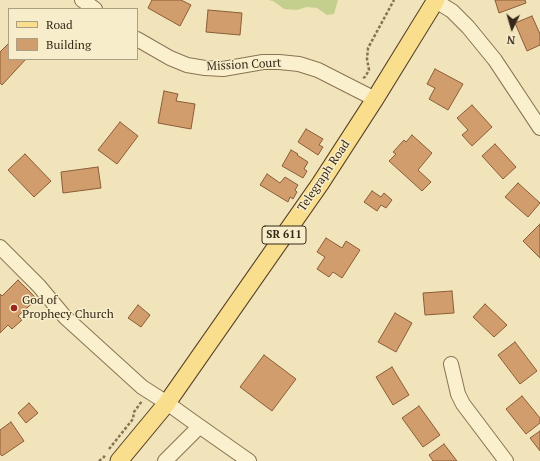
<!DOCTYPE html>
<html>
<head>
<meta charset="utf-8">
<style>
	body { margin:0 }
	#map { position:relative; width:540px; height:461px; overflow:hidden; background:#f1e4ba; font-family:"PT Serif",serif }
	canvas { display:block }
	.legend { position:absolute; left:8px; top:8px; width:130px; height:52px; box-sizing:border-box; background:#f8edca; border:1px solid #aa9f83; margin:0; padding:5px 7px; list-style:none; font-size:12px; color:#362919 }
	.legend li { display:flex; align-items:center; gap:8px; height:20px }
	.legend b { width:20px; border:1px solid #aa9f83 }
	.north { position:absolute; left:492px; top:8px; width:40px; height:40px; -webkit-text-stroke:3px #f8edca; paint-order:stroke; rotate:185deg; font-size:11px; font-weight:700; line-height:16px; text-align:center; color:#362919 }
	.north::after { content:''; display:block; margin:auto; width:14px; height:18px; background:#362919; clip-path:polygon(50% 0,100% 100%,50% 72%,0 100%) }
</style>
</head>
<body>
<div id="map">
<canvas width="540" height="461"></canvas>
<ul class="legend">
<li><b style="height:5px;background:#f9de8d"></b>Road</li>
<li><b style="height:11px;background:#d29d6c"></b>Building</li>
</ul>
<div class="north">N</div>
</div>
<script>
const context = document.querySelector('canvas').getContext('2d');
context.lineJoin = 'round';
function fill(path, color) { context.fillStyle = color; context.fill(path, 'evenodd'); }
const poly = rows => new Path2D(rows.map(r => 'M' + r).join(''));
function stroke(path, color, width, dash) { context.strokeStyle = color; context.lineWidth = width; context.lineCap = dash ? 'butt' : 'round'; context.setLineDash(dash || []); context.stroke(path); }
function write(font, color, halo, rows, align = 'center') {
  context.font = font + ' "PT Serif",serif'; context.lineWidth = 3; context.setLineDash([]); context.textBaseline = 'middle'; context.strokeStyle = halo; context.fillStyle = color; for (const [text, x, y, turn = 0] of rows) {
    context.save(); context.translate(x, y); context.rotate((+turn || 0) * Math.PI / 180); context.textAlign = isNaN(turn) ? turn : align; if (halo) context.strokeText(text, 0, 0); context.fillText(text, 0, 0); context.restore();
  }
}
fill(poly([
	[268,0,338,0,334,14,327,15,317,8,307,7,297,10,284,9,273,1]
]), '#c4cf8e');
const building = poly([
	[152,0,181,0,191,5,180,26,148,8,152,0],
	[495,0,525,0,526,3,499,13,495,0],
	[208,10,242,13,240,35,206,32,208,10],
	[532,16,540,34,540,45,527,51,515,23,532,16],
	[9,43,9,59,26,59,2,85,0,83,0,52,9,43],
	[435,69,463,84,448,110,429,99,435,88,427,84,435,69],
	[164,91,178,94,176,101,195,104,191,129,158,123,164,91],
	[472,105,492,127,472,146,462,135,468,130,457,118,472,105],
	[120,122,138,136,117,164,98,150,120,122],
	[306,129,323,139,319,145,323,147,318,155,298,142,306,129],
	[412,135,432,153,418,170,431,182,422,191,389,161,396,154,393,152,404,140,406,142,412,135],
	[495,144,516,167,503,179,482,156,495,144],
	[291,150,298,154,297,155,308,162,304,169,307,171,303,178,282,166,291,150],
	[25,154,51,181,34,197,8,170,25,154],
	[98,167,101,188,63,193,61,172,98,167],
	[267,174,280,183,285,177,298,185,295,190,297,192,293,199,290,197,288,202,260,185,267,174],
	[518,183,540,203,528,217,505,197,518,183],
	[372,191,381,197,384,193,392,200,386,208,381,205,377,211,364,202,372,191],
	[540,224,540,258,523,241,540,224],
	[326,238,342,248,346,241,360,250,342,278,333,272,329,277,317,269,325,257,317,252,326,238],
	[18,280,37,299,18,316,22,320,12,329,8,325,0,333,0,294,2,296,18,280],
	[452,291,454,313,425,315,423,293,452,291],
	[485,304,507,325,494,337,473,317,485,304],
	[138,305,150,315,141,327,128,318,138,305],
	[395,313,412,323,396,352,378,342,395,313],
	[515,342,537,371,520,384,498,355,515,342],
	[264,355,296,379,272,411,240,387,264,355],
	[392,367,409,395,393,405,376,377,392,367],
	[522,396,540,418,540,423,526,434,506,409,522,396],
	[29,403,38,413,26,423,18,413,29,403],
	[419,406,440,435,423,447,402,418,419,406],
	[11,422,24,441,2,456,0,454,0,430,11,422],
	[540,431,540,451,530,438,540,431],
	[444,444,457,461,433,461,429,455,444,444]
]);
fill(building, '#d29d6c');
stroke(building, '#895d37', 1);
const minor = poly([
	[82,0,95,9],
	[434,0,452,11,468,27,495,60,540,128],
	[137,39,170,58,187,65,205,68,223,69,263,62,279,62,299,64,318,70,375,99],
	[0,247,39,286,65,317,142,387,167,403,192,421,249,461],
	[451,364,458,394,463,404,506,461],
	[165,461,199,427]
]);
const major = poly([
	[119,461,167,403,320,184,375,99,436,0]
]);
stroke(minor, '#897353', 16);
stroke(major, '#554028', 19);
stroke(poly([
	[363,78,365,77,369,70,367,59,368,48,394,0],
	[109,449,133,419,134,412,142,401],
	[99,461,104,457,105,455]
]), '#897353', 2.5, [3, 2]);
stroke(minor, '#fbf0cd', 14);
stroke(major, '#f9de8d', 17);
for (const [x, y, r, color] of [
	[14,308,4,"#9c251f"]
]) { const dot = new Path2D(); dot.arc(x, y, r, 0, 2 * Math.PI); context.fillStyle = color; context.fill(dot); stroke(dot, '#f8edca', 1.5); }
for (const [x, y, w] of [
	[284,235,44]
]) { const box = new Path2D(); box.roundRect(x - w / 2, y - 9, w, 18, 3); context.fillStyle = '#f8edca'; context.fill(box); stroke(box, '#362919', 1); }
write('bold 11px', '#362919', null, [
	["SR 611",284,235]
]);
write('12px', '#362919', '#f8edca', [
	["Mission Court",244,65,-3],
	["Telegraph Road",324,176,-56]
]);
write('12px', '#362919', '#f8edca', [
	["God of",22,301],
	["Prophecy Church",22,315]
], 'left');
</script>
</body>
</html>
